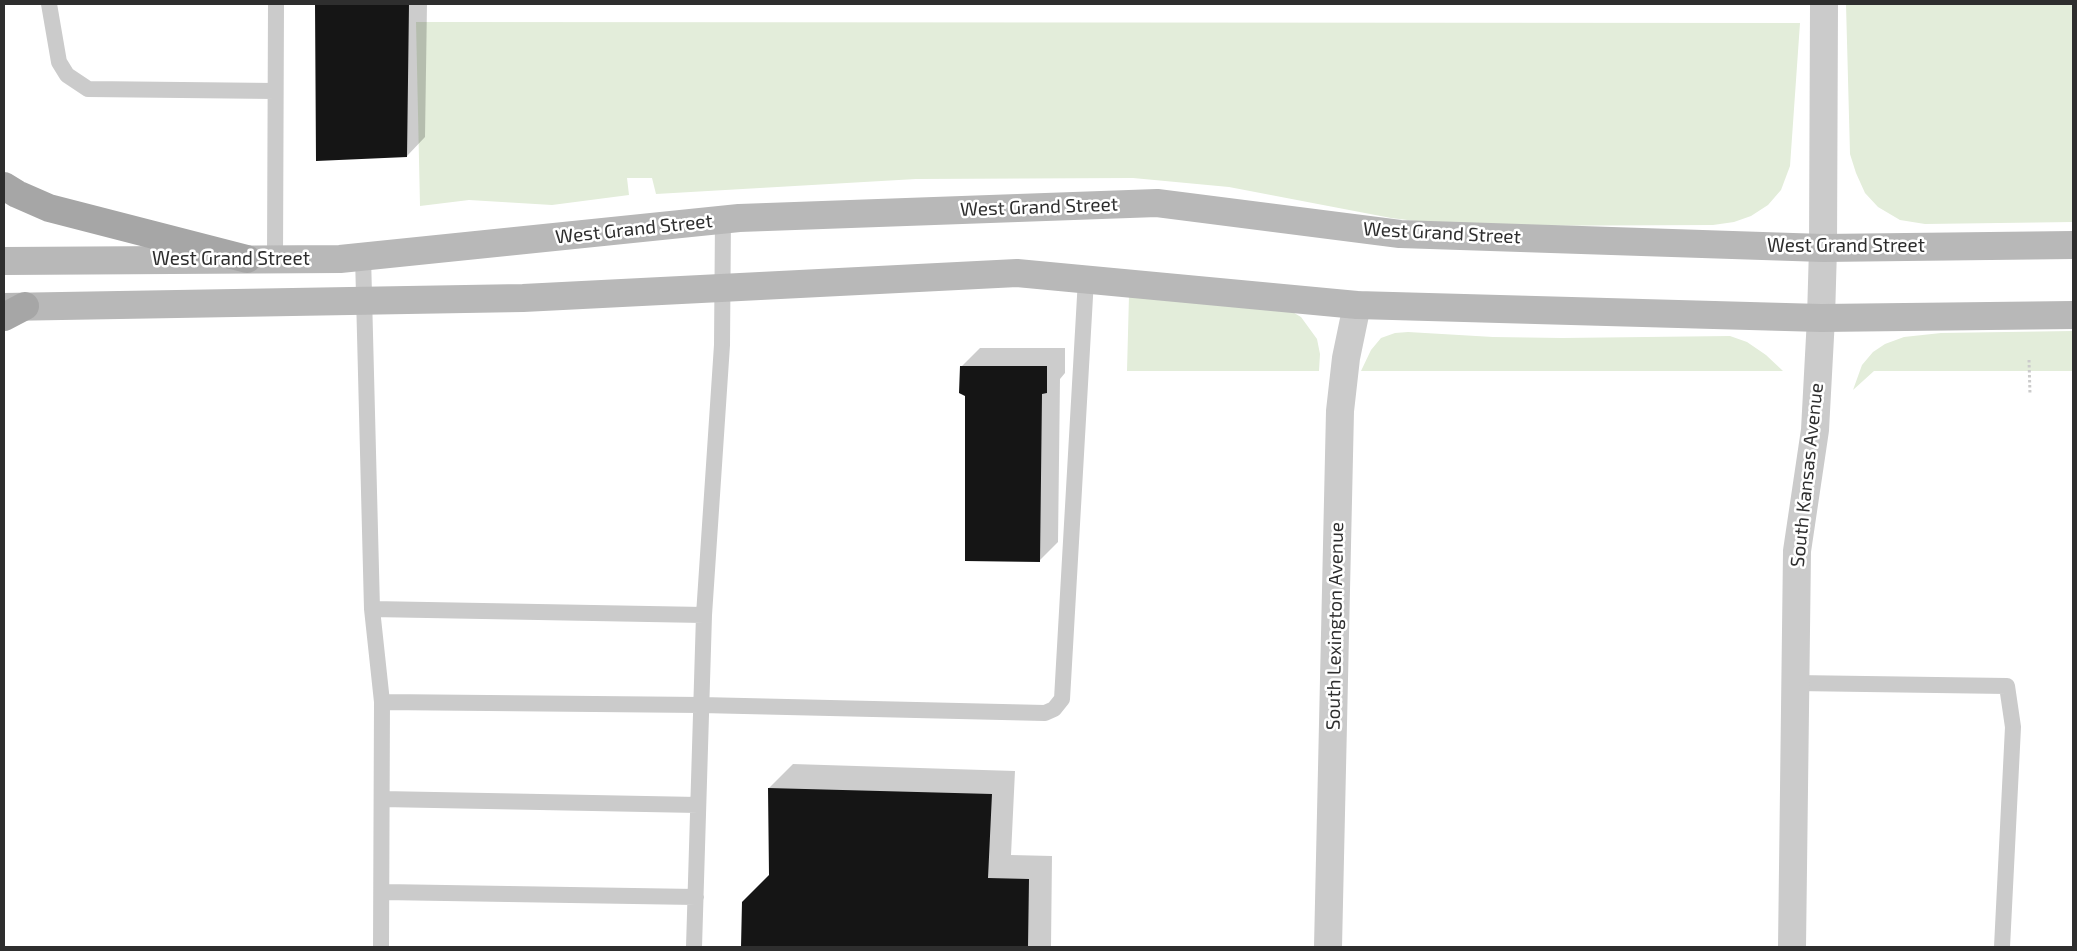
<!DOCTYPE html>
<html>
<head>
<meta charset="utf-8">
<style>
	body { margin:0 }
	#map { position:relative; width:2077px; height:951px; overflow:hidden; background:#fff; font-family:"Exo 2",sans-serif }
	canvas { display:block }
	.frame { position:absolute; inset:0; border:5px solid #2e2e2e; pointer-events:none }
</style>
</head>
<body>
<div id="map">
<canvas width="2077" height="951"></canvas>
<div class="frame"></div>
</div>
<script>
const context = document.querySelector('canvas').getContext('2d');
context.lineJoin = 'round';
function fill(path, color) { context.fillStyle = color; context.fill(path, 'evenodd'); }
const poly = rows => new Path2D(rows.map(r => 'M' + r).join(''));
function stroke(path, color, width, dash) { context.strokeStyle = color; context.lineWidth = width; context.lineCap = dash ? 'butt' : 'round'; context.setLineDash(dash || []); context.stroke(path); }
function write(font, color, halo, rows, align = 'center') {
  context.font = font + ' "Exo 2",sans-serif'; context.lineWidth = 5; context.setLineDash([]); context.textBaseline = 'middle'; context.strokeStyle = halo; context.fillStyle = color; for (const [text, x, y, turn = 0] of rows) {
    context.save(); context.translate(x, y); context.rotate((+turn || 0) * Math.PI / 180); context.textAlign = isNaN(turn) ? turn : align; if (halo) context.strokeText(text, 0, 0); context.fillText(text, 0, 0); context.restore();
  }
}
fill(poly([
	[1846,4,2073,4,2073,222,1925,224,1900,220,1878,207,1865,193,1856,173,1850,154],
	[416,22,1800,23,1790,166,1781,190,1768,205,1751,216,1734,222,1713,225,1485,226,1440,224,1391,218,1229,187,1133,178,916,179,656,194,652,178,627,178,629,195,552,205,469,200,420,206],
	[1129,295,1289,310,1301,317,1317,339,1320,354,1319,371,1127,371],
	[2073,331,2073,371,1874,371,1853,390,1862,365,1873,352,1885,344,1904,337,1941,333],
	[1408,332,1493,337,1562,338,1730,336,1747,342,1766,355,1783,371,1361,371,1371,350,1381,338,1395,333]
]), '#e3edda');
fill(poly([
	[317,4,427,4,425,137,407,156,317,159],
	[980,348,1065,348,1065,373,1060,379,1058,542,1040,560,966,395,961,367],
	[793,764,1015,771,1011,855,1052,856,1051,947,742,947,743,903,770,876,769,788]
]), '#0003');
fill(poly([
	[315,4,409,4,407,157,316,161],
	[960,366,1047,366,1047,393,1042,394,1040,562,965,561,965,396,959,393],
	[768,788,992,794,988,878,1029,879,1028,947,741,947,742,902,769,875]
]), '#151515');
stroke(poly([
	[2029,360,2030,394]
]), '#cbcbcb', 3, [2.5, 2.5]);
stroke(poly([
	[49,4,59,62,67,75,88,89,275,91],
	[363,256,372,609,382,702,381,947],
	[275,259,276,4],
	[372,609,704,615],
	[1795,683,2007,686,2013,727,2002,947],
	[382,702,701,705,1045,713,1054,709,1062,699,1086,279],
	[382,799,698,805],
	[383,892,696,897],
	[694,947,704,615,722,345,723,219]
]), '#cbcbcb', 16);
stroke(poly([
	[1328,947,1340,411,1346,358,1357,305],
	[1792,947,1797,551,1815,430,1821,318,1823,248,1824,4]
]), '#cbcbcb', 28);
stroke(poly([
	[4,261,340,259,739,218,1157,203,1400,234,1823,248,2073,245],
	[4,307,523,298,1017,273,1357,305,1821,318,2073,315]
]), '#b8b8b8', 28);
stroke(poly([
	[4,186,17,194,49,208,247,259],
	[4,317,25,306]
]), '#a6a6a6', 28);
write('19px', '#2e2e2e', '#fff', [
	["West Grand Street",1039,207,-2],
	["West Grand Street",634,229,-6],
	["West Grand Street",1442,233,3],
	["West Grand Street",1846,246],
	["West Grand Street",231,259],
	["South Kansas Avenue",1807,475,-84],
	["South Lexington Avenue",1335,626,-89]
]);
</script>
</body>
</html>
